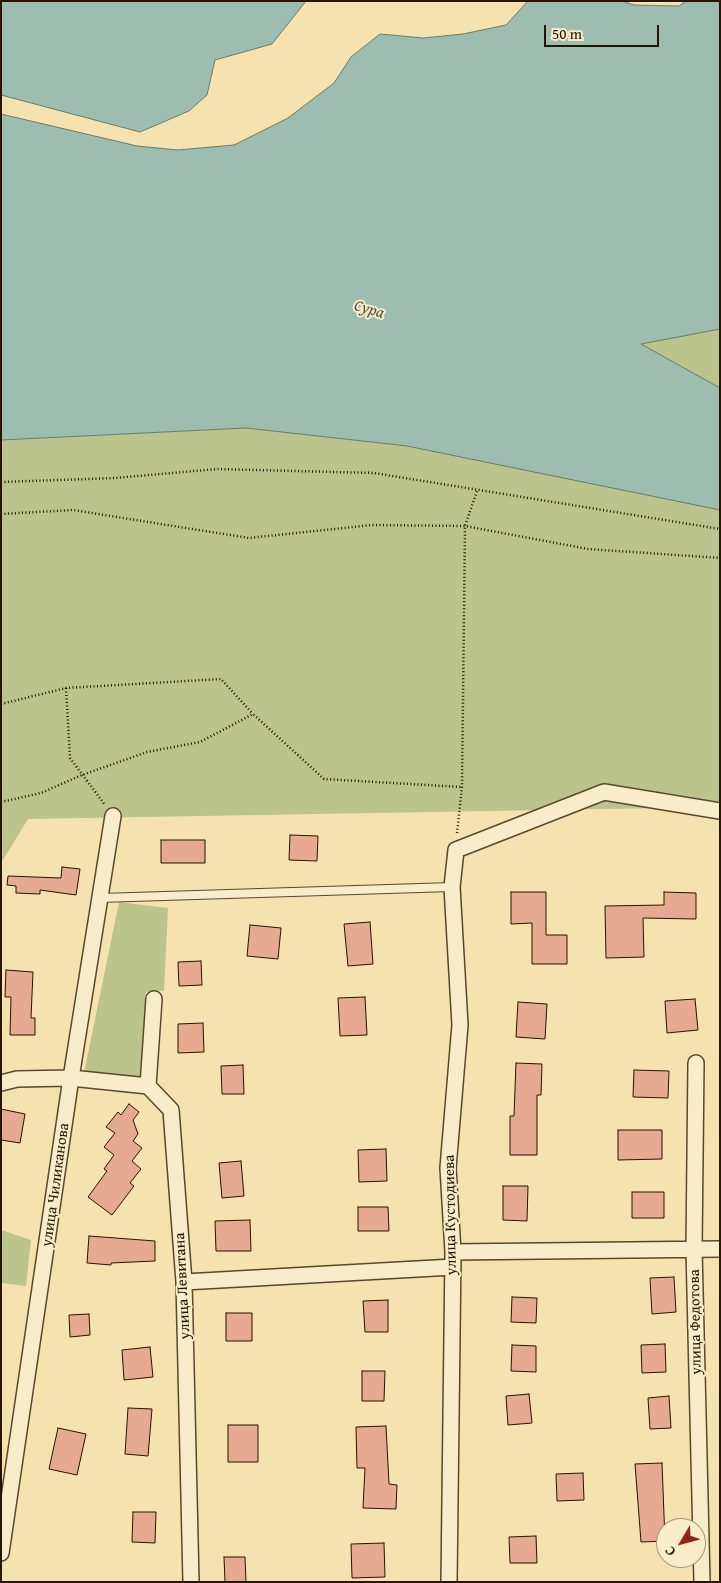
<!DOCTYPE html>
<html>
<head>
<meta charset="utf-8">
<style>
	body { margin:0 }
	#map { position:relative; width:721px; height:1583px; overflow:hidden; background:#f5e2ae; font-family:"Gentium Book Plus",serif }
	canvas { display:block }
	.frame { position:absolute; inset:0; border:2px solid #251501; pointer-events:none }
	.north { position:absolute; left:656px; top:1518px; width:50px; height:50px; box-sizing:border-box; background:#f8ecca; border:1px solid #a4967a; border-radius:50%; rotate:233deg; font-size:14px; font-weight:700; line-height:20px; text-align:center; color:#251501 }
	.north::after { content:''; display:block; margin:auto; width:18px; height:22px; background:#8f2418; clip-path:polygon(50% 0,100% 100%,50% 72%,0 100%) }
	.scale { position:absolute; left:544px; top:25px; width:115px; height:22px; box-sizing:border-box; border:2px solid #251501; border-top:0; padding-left:6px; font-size:15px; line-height:18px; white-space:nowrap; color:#251501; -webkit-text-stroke:4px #f8ecca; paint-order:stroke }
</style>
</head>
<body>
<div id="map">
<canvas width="721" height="1583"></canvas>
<div class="frame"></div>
<div class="north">С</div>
<div class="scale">50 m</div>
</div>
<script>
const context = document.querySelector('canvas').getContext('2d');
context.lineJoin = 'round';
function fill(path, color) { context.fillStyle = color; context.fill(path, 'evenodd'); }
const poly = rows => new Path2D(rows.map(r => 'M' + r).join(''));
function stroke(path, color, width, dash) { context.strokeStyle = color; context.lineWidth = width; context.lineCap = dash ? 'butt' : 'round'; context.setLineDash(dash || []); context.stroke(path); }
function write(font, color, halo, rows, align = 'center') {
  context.font = font + ' "Gentium Book Plus",serif'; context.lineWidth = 4; context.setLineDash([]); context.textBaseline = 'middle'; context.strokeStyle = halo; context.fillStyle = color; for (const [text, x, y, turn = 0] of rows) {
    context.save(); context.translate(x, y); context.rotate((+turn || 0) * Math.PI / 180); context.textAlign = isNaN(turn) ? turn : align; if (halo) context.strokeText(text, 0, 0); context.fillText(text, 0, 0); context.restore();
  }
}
fill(poly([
	[720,329,720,388,640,344],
	[246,428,407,446,720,502,720,807,28,819,1,863,1,440],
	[119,902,168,908,164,991,146,992,140,1078,84,1073],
	[1,1230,31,1240,26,1286,1,1283]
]), '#bac48c');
const water = poly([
	[1,1,306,1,272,44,215,60,207,95,189,111,140,132,1,95,1,1],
	[528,1,622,1,634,5,679,6,686,1,720,1,720,329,641,344,720,388,720,510,407,446,246,428,1,440,1,114,137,146,178,150,234,145,288,118,334,83,351,57,380,34,423,38,463,34,506,25,528,1]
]);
fill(water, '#9cbdaf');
stroke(water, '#6c7a69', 1);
const building = poly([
	[290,835,318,836,317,861,289,860,290,835],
	[161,840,205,840,205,863,161,863,161,840],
	[62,867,80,869,76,895,40,890,40,894,16,893,16,886,7,885,8,876,61,878,62,867],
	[511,892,546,892,546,935,567,935,567,964,532,964,532,923,511,924,511,892],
	[664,892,696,893,696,919,643,918,644,957,606,958,605,906,664,905,664,892],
	[370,922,373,964,348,966,344,924,370,922],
	[250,925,281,928,278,959,247,956,250,925],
	[201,961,202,985,179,986,178,962,201,961],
	[6,970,33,972,31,1018,35,1018,35,1035,10,1035,11,997,5,997,6,970],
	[365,997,367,1035,340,1036,338,998,365,997],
	[695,999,698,1030,667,1033,665,1001,695,999],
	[518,1002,547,1004,545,1039,516,1037,518,1002],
	[203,1023,204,1052,178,1053,178,1024,203,1023],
	[516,1063,542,1064,541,1095,537,1095,537,1155,510,1155,510,1116,514,1116,516,1063],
	[243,1065,244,1094,222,1094,221,1066,243,1065],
	[634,1070,669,1071,668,1098,633,1097,634,1070],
	[129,1104,139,1112,133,1120,138,1134,133,1141,142,1148,132,1161,141,1169,130,1183,134,1186,112,1215,88,1197,107,1171,104,1169,114,1155,104,1147,115,1133,106,1127,118,1112,121,1115,129,1104],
	[1,1109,25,1114,20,1143,1,1140,1,1109],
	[618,1130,662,1130,662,1159,618,1160,618,1130],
	[386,1149,387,1181,359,1182,358,1150,386,1149],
	[241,1161,244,1196,222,1198,219,1163,241,1161],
	[503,1186,528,1186,527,1221,503,1220,503,1186],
	[632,1192,664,1192,664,1218,632,1218,632,1192],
	[358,1207,388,1207,389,1231,358,1231,358,1207],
	[250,1220,251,1251,216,1251,215,1221,250,1220],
	[89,1236,155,1241,155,1261,111,1263,111,1265,87,1263,89,1236],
	[674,1277,676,1312,652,1314,650,1278,674,1277],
	[512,1297,537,1298,536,1323,511,1322,512,1297],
	[388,1300,388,1332,365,1332,363,1301,388,1300],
	[226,1313,252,1313,252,1341,226,1341,226,1313],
	[89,1314,90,1335,70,1337,69,1315,89,1314],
	[665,1344,666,1372,642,1373,641,1345,665,1344],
	[512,1345,536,1346,536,1372,511,1371,512,1345],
	[150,1347,153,1377,124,1380,122,1350,150,1347],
	[362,1371,385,1371,384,1401,362,1401,362,1371],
	[529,1394,532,1423,508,1425,506,1396,529,1394],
	[669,1396,671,1428,650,1429,648,1398,669,1396],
	[128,1408,152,1409,148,1456,125,1454,128,1408],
	[228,1425,258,1425,258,1462,228,1462,228,1425],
	[386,1426,389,1484,397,1485,396,1509,363,1508,365,1468,357,1468,356,1427,386,1426],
	[58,1428,86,1434,77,1475,49,1469,58,1428],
	[662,1463,665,1541,641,1542,635,1464,662,1463],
	[583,1473,584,1500,557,1501,556,1474,583,1473],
	[133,1512,156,1512,155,1543,132,1542,133,1512],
	[536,1536,537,1563,510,1563,509,1537,536,1536],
	[384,1543,385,1577,352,1578,351,1544,384,1543],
	[224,1557,245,1557,246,1582,225,1582,224,1557]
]);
fill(building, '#e5aa91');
stroke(building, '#251501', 1);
const service = poly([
	[100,898,452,887]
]);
const minor = poly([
	[154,999,148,1086,171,1110,184,1282,191,1582],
	[696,1063,694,1249,702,1582],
	[1,1083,17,1079,71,1078,148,1086],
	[453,1252,720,1249],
	[184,1282,453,1267],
	[1,1553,71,1078,113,816],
	[449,1582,453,1252,448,1168,460,1025,452,887,456,850,604,792,720,811]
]);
stroke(service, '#59482c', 10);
stroke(minor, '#59482c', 18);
stroke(poly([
	[1,482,115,478,217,469,374,473,720,529],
	[1,514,73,510,249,538,372,525,465,526,588,549,720,558],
	[66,688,70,758,105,805],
	[1,704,66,688,221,679,253,714],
	[1,802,41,793,82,775,147,752,200,742,253,714,324,779,462,787],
	[457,833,462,787,465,526,477,491]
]), '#251501', 2.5, [1, 2.5]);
stroke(service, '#f8ecca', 8);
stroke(minor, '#f8ecca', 15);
write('15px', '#251501', '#f8ecca', [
	["улица Чиликанова",56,1185,-82],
	["улица Кустодиева",451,1215,-91],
	["улица Левитана",183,1286,-93],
	["улица Федотова",696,1322,-91]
]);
write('italic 16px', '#4f503e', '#f8ecca', [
	["Сура",369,310,17]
]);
</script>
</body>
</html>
